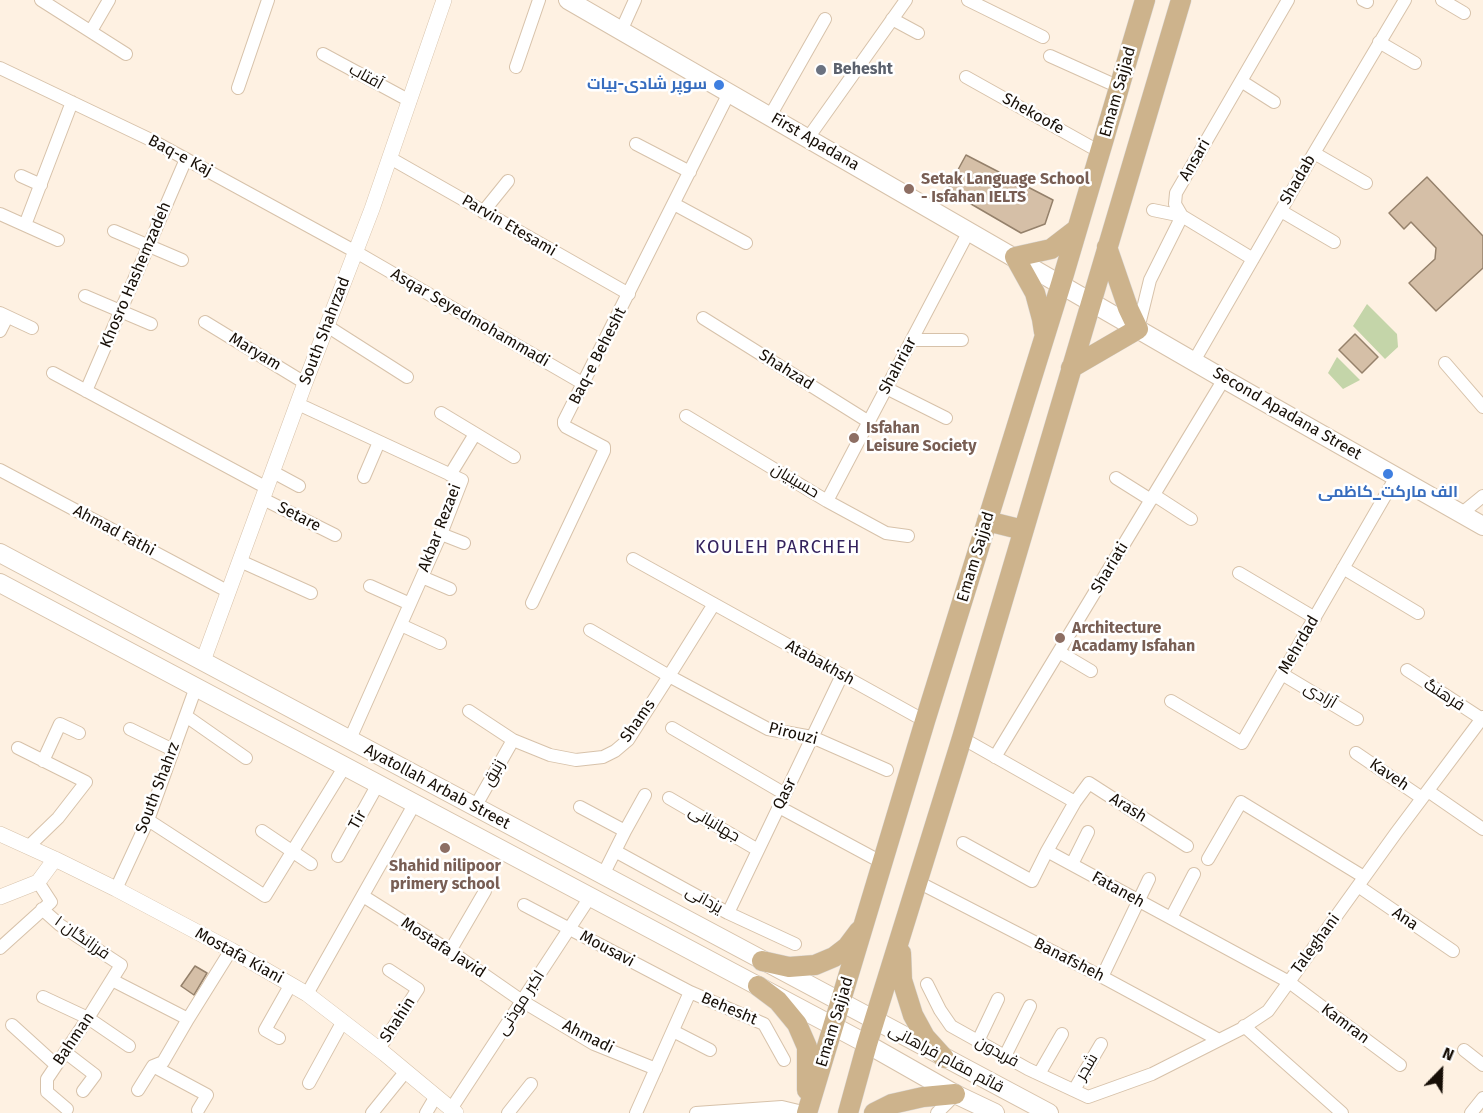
<!DOCTYPE html>
<html>
<head>
<meta charset="utf-8">
<style>
	body { margin:0 }
	#map { position:relative; width:1483px; height:1113px; overflow:hidden; background:#fef1e2; font-family:"Fira Sans",sans-serif }
	canvas { display:block }
	.north { position:absolute; left:1411px; top:1041px; width:60px; height:60px; -webkit-text-stroke:4px #fff; paint-order:stroke; rotate:23deg; font-size:16px; font-weight:700; line-height:24px; text-align:center; color:#160e06 }
	.north::after { content:''; display:block; margin:auto; width:21px; height:27px; background:#160e06; clip-path:polygon(50% 0,100% 100%,50% 72%,0 100%) }
</style>
</head>
<body>
<div id="map">
<canvas width="1483" height="1113"></canvas>
<div class="north">N</div>
</div>
<script>
const context = document.querySelector('canvas').getContext('2d');
context.lineJoin = 'round';
function fill(path, color) { context.fillStyle = color; context.fill(path, 'evenodd'); }
const poly = rows => new Path2D(rows.map(r => 'M' + r).join(''));
function stroke(path, color, width, dash) { context.strokeStyle = color; context.lineWidth = width; context.lineCap = dash ? 'butt' : 'round'; context.setLineDash(dash || []); context.stroke(path); }
function write(font, color, halo, rows, align = 'center') {
  context.font = font + ' "Fira Sans",Cairo,sans-serif'; context.lineWidth = 5; context.setLineDash([]); context.textBaseline = 'middle'; context.strokeStyle = halo; context.fillStyle = color; for (const [text, x, y, turn = 0] of rows) {
    context.save(); context.translate(x, y); context.rotate((+turn || 0) * Math.PI / 180); context.textAlign = isNaN(turn) ? turn : align; if (halo) context.strokeText(text, 0, 0); context.fillText(text, 0, 0); context.restore();
  }
}
fill(poly([
	[1367,304,1397,334,1398,347,1385,359,1353,326],
	[1337,357,1360,380,1343,389,1328,373]
]), '#c4d5a9');
const building = poly([
	[966,155,1053,200,1045,224,1021,233,947,190,966,155],
	[1427,177,1483,236,1483,268,1436,311,1409,283,1435,259,1436,248,1411,222,1404,229,1389,213,1427,177],
	[1355,334,1378,357,1362,373,1339,350,1355,334],
	[195,966,207,973,194,995,181,986,195,966]
]);
fill(building, '#d5bfa7');
stroke(building, '#95816b', 1.5);
const minor = poly([
	[41,0,126,54],
	[968,0,1043,37],
	[1363,0,1367,2],
	[1442,0,1464,13],
	[892,19,918,33],
	[91,31,109,0],
	[621,31,635,0],
	[1379,42,1415,63],
	[323,54,410,101],
	[1050,56,1119,87],
	[516,67,539,0],
	[0,68,151,140,356,252,584,384],
	[966,77,1100,152],
	[1241,81,1274,102],
	[238,88,268,0],
	[770,116,825,19],
	[808,138,906,0],
	[636,144,690,172],
	[1314,153,1366,183],
	[390,158,629,294],
	[21,176,41,185],
	[674,204,746,243],
	[1153,210,1182,216,1253,259],
	[1281,211,1334,242],
	[483,212,508,181],
	[0,214,58,240],
	[25,225,72,102],
	[114,231,182,260],
	[85,296,151,324],
	[0,313,32,328],
	[703,318,869,422],
	[205,322,305,383],
	[327,326,407,377],
	[1138,329,1150,280,1182,216,1175,204,1176,193,1288,0],
	[0,331,7,317],
	[912,340,962,340],
	[1194,361,1314,153,1405,0],
	[1445,363,1483,407],
	[53,373,267,488],
	[886,388,946,418],
	[86,391,186,159],
	[298,404,462,480,441,534,350,739],
	[441,413,514,457],
	[686,416,827,501,886,533,908,536],
	[0,470,229,592],
	[273,472,299,486],
	[450,475,475,434],
	[364,477,379,442],
	[1116,478,1151,500],
	[1154,495,1191,519],
	[263,499,335,535],
	[827,501,969,231],
	[1461,514,1483,496],
	[441,534,464,543],
	[633,559,925,721],
	[240,561,311,593],
	[1343,568,1418,613],
	[1239,573,1315,618],
	[422,577,450,589],
	[370,586,410,604],
	[532,603,604,451,604,447,602,446,566,427,564,424,564,421,729,93],
	[714,604,669,676,768,729,812,737,887,770],
	[401,625,440,643],
	[1059,652,1091,671],
	[1407,670,1482,719],
	[1282,674,1357,719],
	[1171,701,1242,743,1396,477],
	[469,711,513,740,550,755,576,760,603,757,615,751,628,740,669,676,590,630],
	[186,716,246,758],
	[672,728,785,794],
	[130,729,173,750],
	[962,738,1075,802,1089,783,1187,846],
	[18,748,86,782,58,818,28,847],
	[1356,753,1422,798],
	[995,757,1224,379],
	[43,761,60,724,79,733],
	[1428,791,1483,829],
	[669,798,758,850],
	[475,807,513,740],
	[580,807,625,831],
	[779,807,883,863],
	[148,820,265,896,345,766],
	[262,831,311,864],
	[963,843,1032,881,1047,851,1289,982,1400,1065],
	[615,851,728,913,795,944],
	[1047,851,1075,802],
	[338,856,378,784],
	[1208,859,1241,802,1364,877],
	[1072,864,1088,832],
	[603,875,625,831,645,795],
	[918,882,1108,980,1219,1040],
	[1358,886,1453,951],
	[116,889,148,820,196,687],
	[363,896,450,951,522,1001,594,1044,656,1069],
	[524,905,690,992,764,1024,784,1060],
	[42,909,60,925,121,965,88,1018,47,1079,47,1092,67,1109],
	[728,913,842,675],
	[1171,918,1194,874],
	[0,948,51,902,38,882],
	[450,951,485,891],
	[1102,977,1149,879],
	[112,980,188,1019,163,1062,153,1066,138,1090],
	[927,984,940,1010,951,1026,1028,1069,1088,1097,1152,1074,1241,1029,1268,1011,1396,833,1483,717],
	[307,994,415,803],
	[43,997,88,1018,129,1046],
	[188,1019,231,950],
	[12,1025,56,1065],
	[1244,1026,1342,1113],
	[673,1031,710,1050],
	[279,1038,265,1030,291,984],
	[978,1041,998,999],
	[379,1049,418,989,389,970],
	[1464,1050,1483,1065],
	[65,1052,95,1075,83,1091],
	[1005,1056,1030,1006],
	[153,1066,207,1095,198,1110],
	[1039,1074,1062,1034],
	[309,1083,343,1021],
	[1074,1090,1101,1044],
	[451,1109,590,897],
	[372,1113,406,1071],
	[426,1113,436,1096],
	[508,1113,531,1084],
	[636,1113,690,992],
	[696,1113,782,1107,807,1113],
	[937,1113,955,1095],
	[1471,1113,1483,1098]
]);
const tertiary = poly([
	[203,661,305,383,372,209,444,0],
	[0,834,55,859,116,889,231,950,307,994,385,1054,456,1113],
	[0,897,38,882,55,859]
]);
const secondary = poly([
	[568,0,1224,379,1483,526],
	[0,553,1049,1113],
	[0,583,867,1044,955,1094,995,1113]
]);
const primary = poly([
	[1044,332,1042,319,1035,293,1015,257,1051,249,1077,229],
	[1071,368,1138,329,1128,308,1107,247],
	[987,521,1023,530],
	[901,953,902,980,913,1015,925,1037,944,1058],
	[762,961,789,967,815,965,834,957,847,947,859,931],
	[758,986,778,1001,797,1024,807,1047,807,1090],
	[807,1113,925,721,1061,284,1145,0],
	[848,1113,867,1044,962,738,1181,0],
	[874,1113,892,1104,923,1097,955,1094]
]);
stroke(minor, '#d7c2aa', 14);
stroke(tertiary, '#d7c2aa', 16);
stroke(secondary, '#d7c2aa', 20);
stroke(primary, '#dad8d7', 21);
stroke(minor, '#fff', 12);
stroke(tertiary, '#fff', 15);
stroke(secondary, '#fff', 18);
stroke(primary, '#cdb38c', 20);
for (const [x, y, r, color] of [
	[821,70,6,"#6b7280"],
	[719,85,6,"#3f7fe0"],
	[909,189,6,"#8d6e63"],
	[854,438,6,"#8d6e63"],
	[1388,474,6,"#3f7fe0"],
	[1060,638,6,"#8d6e63"],
	[445,848,6,"#8d6e63"]
]) { const dot = new Path2D(); dot.arc(x, y, r, 0, 2 * Math.PI); context.fillStyle = color; context.fill(dot); stroke(dot, '#fff', 2); }
write('bold 16px', '#5b616d', '#fff', [
	["Behesht",833,70]
], 'left');
write('16px', '#160e06', '#fff', [
	["آفتاب",366,77,29],
	["Emam Sajjad",1118,92,-74],
	["Shekoofe",1033,114,29],
	["First Apadana",815,142,30],
	["Baq-e Kaj",180,156,28],
	["Ansari",1195,160,-60],
	["Shadab",1298,180,-60],
	["Parvin Etesami",509,226,30],
	["Khosro Hashemzadeh",136,275,-67],
	["Asqar Seyedmohammadi",470,318,30],
	["South Shahrzad",325,331,-69],
	["Maryam",255,352,31],
	["Baq-e Behesht",598,356,-63],
	["Shahriar",898,366,-62],
	["Shahzad",786,370,32],
	["Second Apadana Street",1287,414,30],
	["حسینیان",795,481,31],
	["Setare",299,517,27],
	["Akbar Rezaei",440,528,-69],
	["Ahmad Fathi",114,531,28],
	["Emam Sajjad",976,557,-73],
	["Shariati",1110,568,-59],
	["Mehrdad",1299,645,-60],
	["Atabakhsh",820,663,29],
	["فرهنگ",1444,695,33],
	["آزادی",1320,696,31],
	["Shams",638,721,-55],
	["Pirouzi",793,734,14],
	["زنبق",494,773,-60],
	["Kaveh",1389,775,34],
	["Ayatollah Arbab Street",437,787,28],
	["South Shahrz",158,788,-69],
	["Qasr",785,794,-64],
	["Arash",1128,808,32],
	["Tir",358,820,-61],
	["جهانبانی",714,824,30],
	["Fataneh",1118,890,29],
	["یزدانی",704,900,29],
	["Ana",1405,919,34],
	["فرزانگان ۱",82,938,35],
	["Taleghani",1316,944,-54],
	["Mostafa Javid",443,948,33],
	["Mousavi",607,949,28],
	["Mostafa Kiani",239,956,29],
	["Banafsheh",1069,960,27],
	["اکبر موذنی",521,1003,-57],
	["Behesht",729,1009,23],
	["Shahin",398,1020,-57],
	["Emam Sajjad",835,1022,-73],
	["Kamran",1345,1024,37],
	["Ahmadi",588,1037,27],
	["Bahman",74,1039,-56],
	["فریدون",997,1052,29],
	["قائم مقام فراهانی",946,1059,28],
	["شجر",1087,1067,-59]
]);
write('bold 16px', '#366cbe', '#fff', [
	["سوپر شادی-بیات",707,85],
	["الف مارکت_کاظمی",1388,493,"center"]
], 'right');
write('bold 16px', '#785e54', '#fff', [
	["Setak Language School",921,180],
	["- Isfahan IELTS",921,198],
	["Isfahan",866,429],
	["Leisure Society",866,447],
	["Architecture",1072,629],
	["Acadamy Isfahan",1072,647],
	["Shahid nilipoor",445,867,"center"],
	["primery school",445,885,"center"]
], 'left');
context.letterSpacing = '1.5px';
write('18px', '#34225d', '#fff', [
	["KOULEH PARCHEH",778,548]
]);
context.letterSpacing = '0px';
</script>
</body>
</html>
